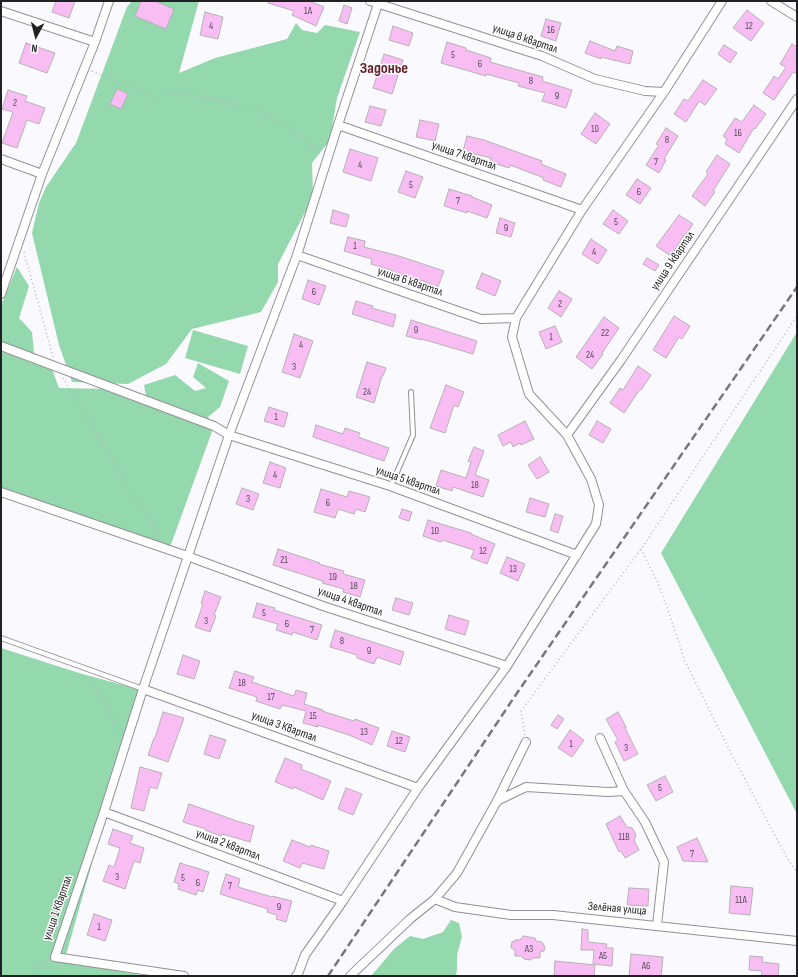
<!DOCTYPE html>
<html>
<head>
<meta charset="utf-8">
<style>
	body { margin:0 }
	#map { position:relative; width:798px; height:977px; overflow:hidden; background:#fafafe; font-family:"Sofia Sans Condensed",sans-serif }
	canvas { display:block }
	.frame { position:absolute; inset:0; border:2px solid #212124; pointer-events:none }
	.north { position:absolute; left:16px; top:16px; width:40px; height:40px; -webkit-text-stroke:3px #fff; paint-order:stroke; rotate:187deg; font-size:11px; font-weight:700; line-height:16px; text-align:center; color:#212124 }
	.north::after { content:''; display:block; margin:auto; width:14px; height:18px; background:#212124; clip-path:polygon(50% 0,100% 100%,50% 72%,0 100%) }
</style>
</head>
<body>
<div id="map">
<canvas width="798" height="977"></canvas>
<div class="frame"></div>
<div class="north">N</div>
</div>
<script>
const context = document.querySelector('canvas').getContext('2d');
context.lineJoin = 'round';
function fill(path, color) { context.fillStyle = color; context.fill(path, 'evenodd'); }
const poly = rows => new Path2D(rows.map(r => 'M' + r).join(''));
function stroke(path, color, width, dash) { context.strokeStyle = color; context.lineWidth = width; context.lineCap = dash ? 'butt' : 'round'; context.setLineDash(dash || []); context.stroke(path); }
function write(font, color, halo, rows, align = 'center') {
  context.font = font + ' "Sofia Sans Condensed",sans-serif'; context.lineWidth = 3; context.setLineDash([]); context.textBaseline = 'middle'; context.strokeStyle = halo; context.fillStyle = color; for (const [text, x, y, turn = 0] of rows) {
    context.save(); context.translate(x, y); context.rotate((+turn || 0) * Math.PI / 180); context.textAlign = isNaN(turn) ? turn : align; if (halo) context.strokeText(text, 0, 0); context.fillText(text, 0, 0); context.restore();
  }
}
fill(poly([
	[132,1,199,1,179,73,215,58,287,39,296,23,302,30,317,33,325,25,360,32,337,98,330,140,312,163,313,197,278,264,278,282,261,312,192,329,166,364,128,384,72,382,59,345,32,233,39,203,46,187,76,143,127,7],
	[17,267,29,286,19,318,32,332,34,353,52,369,59,388,111,389,146,396,144,385,175,375,195,391,206,388,193,377,198,363,229,381,220,407,208,417,214,426,169,550,1,492,1,318,2,303],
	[193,330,248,346,240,374,185,358],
	[797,332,797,814,661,553],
	[1,648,79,673,141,690,64,962,147,976,1,976],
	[451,920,459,923,462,937,457,955,457,969,456,976,371,976,394,949,410,936,423,939,443,932]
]), '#94d8ad');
const building = poly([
	[56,1,75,1,69,18,52,12,56,1],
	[141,1,155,1,174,9,166,29,135,16,141,1],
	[268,1,309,1,324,7,316,26,292,15,294,11,268,3,268,1],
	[344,5,352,8,347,24,339,21,344,5],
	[747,10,764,23,751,41,733,28,747,10],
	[205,12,223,17,218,39,200,35,205,12],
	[546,19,561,23,556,41,541,36,546,19],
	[393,26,413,33,409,46,389,40,393,26],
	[590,41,615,51,617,46,633,51,630,64,601,57,601,59,585,53,590,41],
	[447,42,466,48,466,50,491,58,490,62,543,77,542,81,572,90,566,108,542,101,545,93,518,86,519,83,486,74,486,76,441,63,447,42],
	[26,43,55,53,47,73,19,63,26,43],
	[792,44,797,47,797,74,793,72,774,100,763,93,774,76,778,79,786,67,780,64,792,44],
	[724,45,737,53,730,63,718,54,724,45],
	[384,54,403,60,392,94,373,88,384,54],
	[703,80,717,89,705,105,699,101,686,122,674,114,684,99,688,101,703,80],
	[117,89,128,94,121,109,110,104,117,89],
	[8,90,27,96,25,101,45,108,39,124,27,120,17,148,2,143,13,112,2,109,8,90],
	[754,105,766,114,755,129,754,128,739,153,725,144,727,139,723,136,735,118,742,122,754,105],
	[370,106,386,110,381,126,365,122,370,106],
	[595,113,610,124,596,144,581,134,595,113],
	[420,120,439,124,435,141,416,137,420,120],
	[666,128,678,136,664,159,666,160,659,173,646,165,659,145,656,144,666,128],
	[467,136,484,140,542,161,541,164,566,174,561,187,543,180,544,178,510,165,509,168,490,162,491,158,463,151,467,136],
	[350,149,378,158,371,181,343,172,350,149],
	[717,155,730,164,713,191,715,192,705,206,692,196,708,174,706,172,717,155],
	[406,171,423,177,415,198,398,192,406,171],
	[637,179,651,188,640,204,626,195,637,179],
	[449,189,472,196,472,197,492,205,487,218,467,211,467,213,444,206,449,189],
	[333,210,349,215,346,227,330,223,333,210],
	[613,210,628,221,619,234,603,224,613,210],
	[679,215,693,224,685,236,684,235,671,256,656,246,679,215],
	[500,218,515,223,511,237,496,233,500,218],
	[348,237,365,241,364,247,399,256,444,271,438,287,415,278,414,280,393,273,394,271,371,264,372,259,344,251,348,237],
	[591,239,607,250,598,264,582,254,591,239],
	[647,258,659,265,655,271,643,264,647,258],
	[482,273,501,281,495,296,476,288,482,273],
	[308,280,326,286,319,305,302,299,308,280],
	[559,291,572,299,561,317,548,308,559,291],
	[356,301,373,306,372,308,396,315,393,327,352,314,356,301],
	[674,316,690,326,682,339,679,337,666,358,653,350,674,316],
	[604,317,619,328,602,353,603,354,592,369,576,357,604,317],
	[411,320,477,341,473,354,422,339,422,340,406,336,411,320],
	[555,326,562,342,546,349,539,332,555,326],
	[294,334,313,341,300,378,282,372,294,334],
	[367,362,386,368,383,376,382,376,374,403,356,397,367,362],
	[638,366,651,375,641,390,640,389,624,413,610,403,620,388,623,390,638,366],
	[446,385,464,392,458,407,454,405,445,433,430,428,446,385],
	[269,407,288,413,284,427,264,421,269,407],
	[525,421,534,439,521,445,520,443,513,447,511,442,503,446,498,435,525,421],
	[597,421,611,429,603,443,589,435,597,421],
	[316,425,343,434,345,428,360,433,358,437,389,448,384,461,313,437,316,425],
	[474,447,484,451,475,475,489,480,483,497,453,487,452,491,436,486,441,470,466,478,471,462,468,461,474,447],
	[540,457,549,472,537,479,528,465,540,457],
	[270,462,286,468,280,488,263,483,270,462],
	[242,488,259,494,253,510,236,504,242,488],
	[321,489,347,497,349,491,370,497,365,512,356,509,354,514,338,509,335,518,314,512,321,489],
	[530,498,549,504,545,517,526,512,530,498],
	[402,509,412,512,409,521,399,518,402,509],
	[555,514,563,516,558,533,550,530,555,514],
	[428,520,471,533,471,534,495,544,487,564,471,558,474,550,442,540,441,542,423,536,428,520],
	[278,549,320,563,319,564,344,571,343,574,365,580,360,597,343,592,344,589,322,583,323,581,273,565,278,549],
	[507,557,525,564,518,581,500,573,507,557],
	[205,591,221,597,214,615,216,616,210,632,195,627,203,604,201,603,205,591],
	[396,598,413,603,409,615,392,610,396,598],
	[257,603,275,608,274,610,322,625,317,640,293,632,292,635,276,630,278,624,253,617,257,603],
	[449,615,469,621,465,635,445,629,449,615],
	[335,630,404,652,400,665,377,657,374,664,357,658,357,655,330,647,335,630],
	[183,655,200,661,194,679,177,674,183,655],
	[235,671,254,677,252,682,294,696,296,690,307,693,304,704,323,710,322,711,354,721,355,719,379,728,372,745,349,735,318,725,318,727,303,723,306,711,282,705,280,709,256,701,257,697,229,688,235,671],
	[163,712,184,718,168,762,148,755,154,738,155,738,163,712],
	[618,712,626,727,625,728,638,754,624,761,615,742,618,740,606,719,618,712],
	[558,715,564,719,557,729,551,725,558,715],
	[570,730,584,740,572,757,558,748,570,730],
	[392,731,410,737,405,752,387,746,392,731],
	[210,735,226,740,219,759,204,754,210,735],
	[285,758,302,765,301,769,331,781,323,800,294,787,293,789,275,782,285,758],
	[140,767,162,773,157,789,150,787,144,811,131,808,140,767],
	[665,776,673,792,656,801,647,785,665,776],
	[346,788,362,794,353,815,338,809,346,788],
	[189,804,237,821,254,826,250,842,222,834,221,836,205,830,206,829,183,822,189,804],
	[620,816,627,827,632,828,634,831,636,835,634,840,639,850,625,858,621,851,619,852,606,824,620,816],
	[113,829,133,836,130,843,144,848,140,863,134,861,125,889,103,881,109,865,114,867,120,848,108,844,113,829],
	[697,838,708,862,683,861,677,847,697,838],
	[292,840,310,847,311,845,329,851,324,869,302,863,300,868,283,861,292,840],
	[180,863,209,872,203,892,198,890,196,895,178,889,179,884,174,882,180,863],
	[226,874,240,879,238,887,272,897,272,896,292,901,286,922,276,919,277,915,267,912,268,909,220,894,226,874],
	[731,886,753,888,750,915,729,913,731,886],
	[629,888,649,889,648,906,627,905,629,888],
	[94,914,112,920,105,941,87,935,94,914],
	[582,929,588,930,588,942,607,944,606,948,613,948,612,966,593,964,594,950,581,950,582,929],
	[523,936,535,938,536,941,542,942,545,947,544,951,540,952,540,958,533,958,530,960,524,959,521,956,515,956,515,950,511,948,512,942,515,941,515,940,520,940,523,936],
	[631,954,663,957,661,976,629,976,631,954],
	[750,956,763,957,762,962,779,964,778,976,761,976,762,971,749,970,750,956],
	[555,961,595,965,594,976,554,976,555,961]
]);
fill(building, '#f8bef4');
stroke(building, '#b7b0b6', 1);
const service = poly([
	[391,486,413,435,411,392],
	[1,638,143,689]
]);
const minor = poly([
	[370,1,542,56,595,79,645,91,664,92],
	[771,1,797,17],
	[1,11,95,42],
	[338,125,582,210],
	[1,159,42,174],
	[297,255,481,319,516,318],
	[1,294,42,174,95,42,109,1],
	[1,346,214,426,229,435,390,486,577,555],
	[567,435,621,360,797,99],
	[1,492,187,556,323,606,507,666],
	[143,689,418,788],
	[600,738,624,791,645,822,664,862,657,925],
	[497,801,526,787,608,792,624,791],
	[104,812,343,901],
	[435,899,455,907,511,915,553,915,797,941],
	[184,976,55,957,104,812,143,689,229,435,297,255,338,125,379,1],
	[296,976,298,974,305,955,343,901,418,788,507,666,596,524,599,505,591,479,567,435,529,394,512,337,516,318,582,210,664,92,722,1],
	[350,976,410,919,435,899,457,873,497,801,526,742]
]);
stroke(service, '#909098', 6);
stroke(minor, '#909098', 10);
stroke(poly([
	[92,71,154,97,175,94,193,95,220,100,259,111,269,115,301,136,320,154],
	[24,252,53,357],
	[63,378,159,537],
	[641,549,658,583,670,616,685,661,731,753,787,858,797,872],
	[91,678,120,732],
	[525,735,521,711,641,549,797,316],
	[31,976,34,970,49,961]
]), '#b7b7bb', 1.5, [1, 3]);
stroke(service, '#fff', 4);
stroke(minor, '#fff', 8);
stroke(poly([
	[328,976,515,696,797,287]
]), '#78787c', 2.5, [8, 4]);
write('10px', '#574858', null, [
	["1А",308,11],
	["4",211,26],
	["12",749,26],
	["16",551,30],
	["5",453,55],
	["6",480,64],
	["8",531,81],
	["9",557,96],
	["2",15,103],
	["10",595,129],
	["16",738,133],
	["8",667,140],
	["7",656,162],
	["4",360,165],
	["5",411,185],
	["6",639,192],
	["7",458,201],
	["5",616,222],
	["9",506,228],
	["1",355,246],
	["4",594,252],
	["6",314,292],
	["2",560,304],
	["9",416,330],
	["22",605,333],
	["1",551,337],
	["4",301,345],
	["24",590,355],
	["3",294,367],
	["24",367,392],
	["1",276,417],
	["4",275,475],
	["18",475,485],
	["3",248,499],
	["6",328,503],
	["10",435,531],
	["12",483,551],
	["21",284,560],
	["13",513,569],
	["19",333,577],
	["18",354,586],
	["5",264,613],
	["3",206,621],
	["6",287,624],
	["7",312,630],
	["8",342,641],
	["9",369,651],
	["18",242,683],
	["17",271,697],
	["15",313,716],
	["13",364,732],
	["12",399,741],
	["1",571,744],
	["3",626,748],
	["5",660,788],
	["11В",624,837],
	["7",692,854],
	["3",117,877],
	["5",183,878],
	["6",198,883],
	["7",230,886],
	["11А",741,900],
	["9",279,907],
	["1",99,927],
	["А3",529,949],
	["А5",603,956],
	["А6",646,966]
]);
write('12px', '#212124', '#fff', [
	["улица 8 квартал",525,39,19],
	["улица 7 квартал",464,156,19],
	["улица 9 квартал",673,261,-56],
	["улица 6 квартал",410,282,19],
	["улица 5 квартал",408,481,19],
	["улица 4 квартал",350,602,19],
	["улица 3 Квартал",284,727,20],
	["улица 2 квартал",228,845,21],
	["улица 1 Квартал",58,908,-71],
	["Зелёная улица",617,909,5]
]);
write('bold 16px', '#651f2b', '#fff', [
	["Задонье",384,69]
]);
</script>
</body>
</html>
